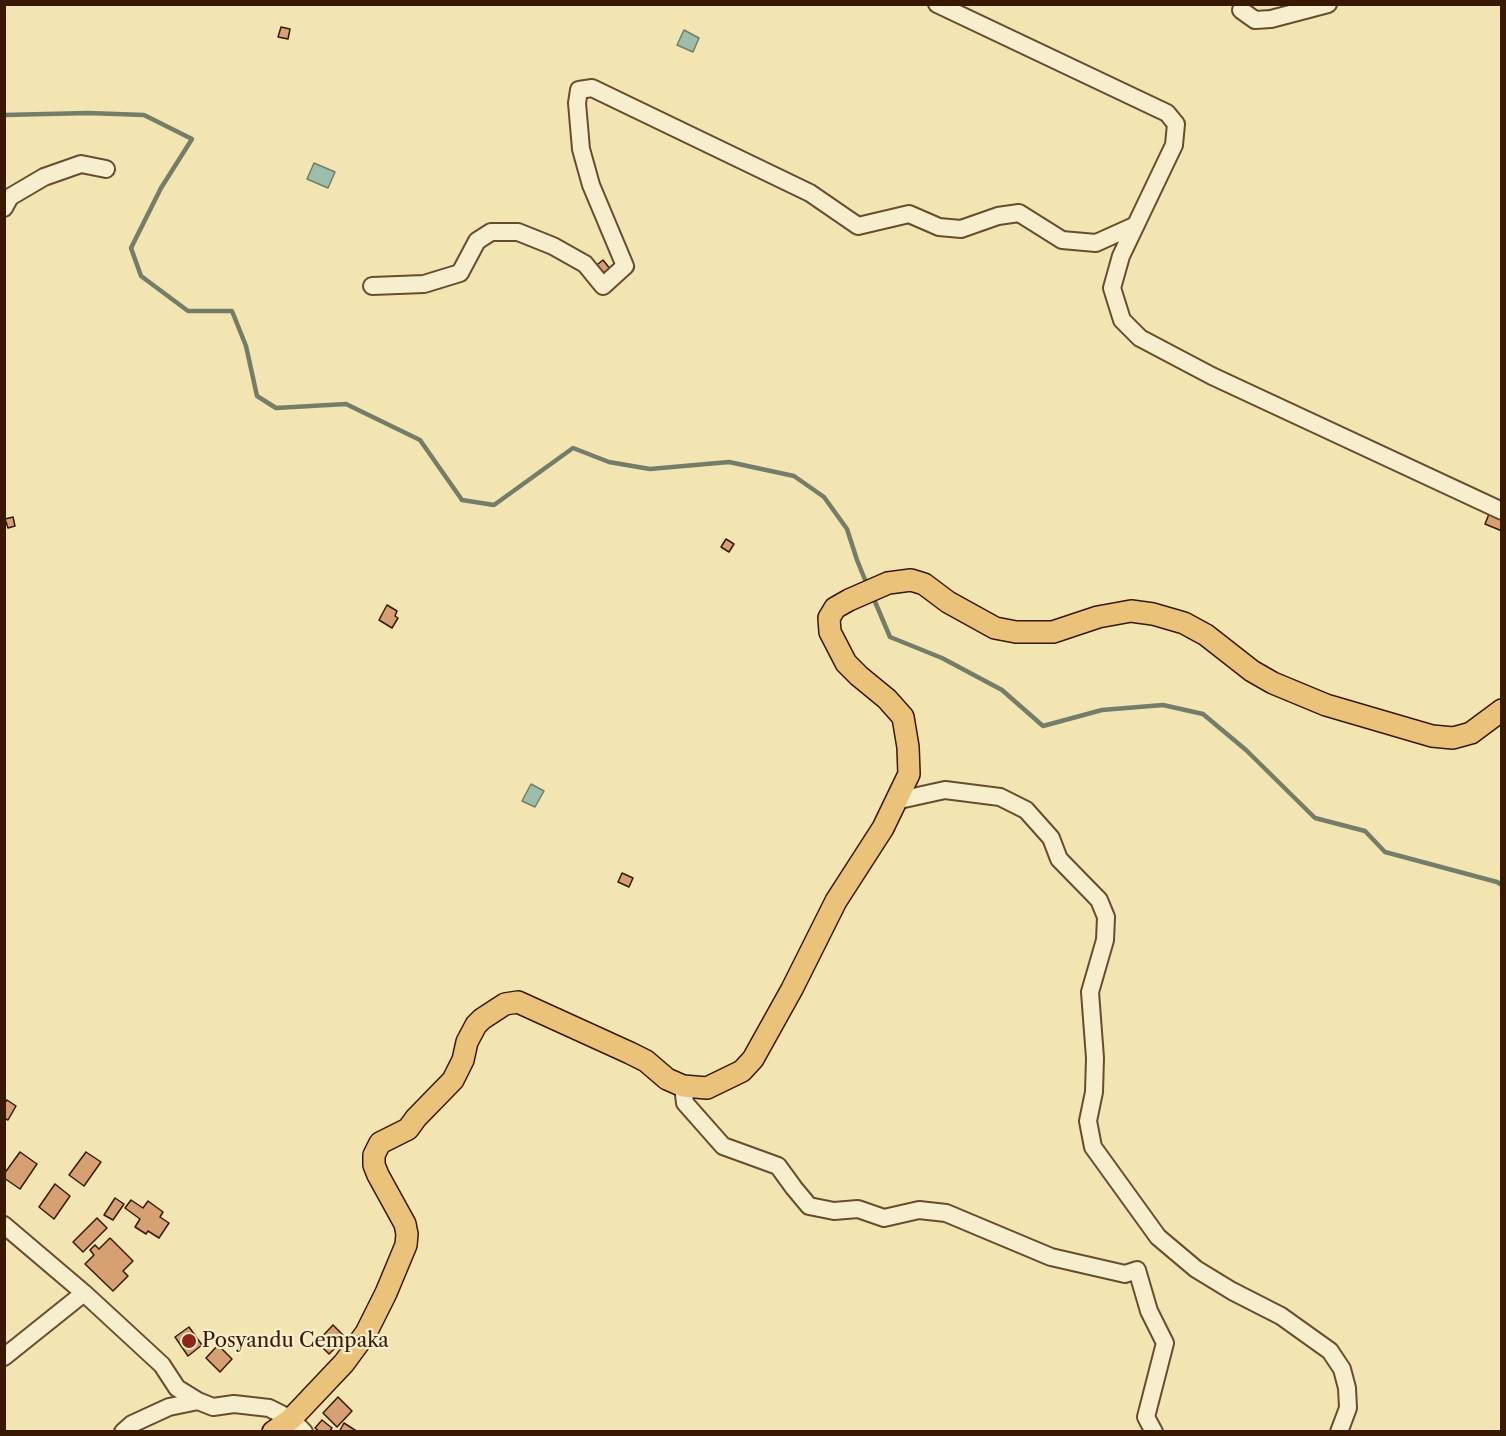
<!DOCTYPE html>
<html>
<head>
<meta charset="utf-8">
<style>
	body { margin:0 }
	#map { position:relative; width:1506px; height:1436px; overflow:hidden; background:#f3e5b2; font-family:"Libre Caslon Text",serif }
	canvas { display:block }
	.frame { position:absolute; inset:0; border:6px solid #381902; pointer-events:none }
</style>
</head>
<body>
<div id="map">
<canvas width="1506" height="1436"></canvas>
<div class="frame"></div>
</div>
<script>
const context = document.querySelector('canvas').getContext('2d');
context.lineJoin = 'round';
function fill(path, color) { context.fillStyle = color; context.fill(path, 'evenodd'); }
const poly = rows => new Path2D(rows.map(r => 'M' + r).join(''));
function stroke(path, color, width, dash) { context.strokeStyle = color; context.lineWidth = width; context.lineCap = dash ? 'butt' : 'round'; context.setLineDash(dash || []); context.stroke(path); }
function write(font, color, halo, rows, align = 'center') {
  context.font = font + ' "Libre Caslon Text",serif'; context.lineWidth = 4.5; context.setLineDash([]); context.textBaseline = 'middle'; context.strokeStyle = halo; context.fillStyle = color; for (const [text, x, y, turn = 0] of rows) {
    context.save(); context.translate(x, y); context.rotate((+turn || 0) * Math.PI / 180); context.textAlign = isNaN(turn) ? turn : align; if (halo) context.strokeText(text, 0, 0); context.fillText(text, 0, 0); context.restore();
  }
}
const water = poly([
	[684,30,699,38,693,52,677,45,684,30],
	[314,163,335,172,328,188,307,179,314,163],
	[531,784,544,791,535,807,522,801,531,784]
]);
fill(water, '#9bbfac');
stroke(water, '#737d68', 1.5);
stroke(poly([
	[4,115,88,113,144,115,192,139,161,188,131,248,141,276,188,311,232,311,246,346,257,396,276,408,346,404,420,440,462,500,494,505,573,448,609,462,650,469,729,462,794,476,824,497,847,529,857,560,868,587],
	[873,597,890,637,942,658,1002,690,1043,726,1102,710,1163,705,1203,714,1246,750,1315,818,1365,831,1385,852,1497,882,1502,885]
]), '#737d68', 4.5);
const building = poly([
	[281,27,290,29,288,39,278,37,281,27],
	[603,260,611,270,601,277,593,268,603,260],
	[1489,514,1502,519,1502,531,1485,524,1489,514],
	[13,517,15,526,8,528,5,519,13,517],
	[726,539,734,544,729,552,721,547,726,539],
	[387,605,397,611,395,616,398,618,392,628,379,620,387,605],
	[622,873,633,878,629,887,618,882,622,873],
	[7,1100,16,1106,8,1120,4,1118,4,1104,7,1100],
	[20,1152,37,1164,20,1189,4,1178,4,1174,20,1152],
	[86,1152,101,1162,84,1186,69,1175,86,1152],
	[55,1184,70,1196,54,1219,39,1207,55,1184],
	[115,1198,124,1204,113,1220,104,1215,115,1198],
	[131,1200,143,1208,148,1201,163,1212,160,1217,169,1223,159,1238,148,1231,146,1234,135,1227,140,1219,125,1208,131,1200],
	[97,1218,107,1228,83,1252,73,1242,97,1218],
	[110,1238,133,1261,123,1271,128,1276,113,1291,85,1264,94,1255,90,1250,95,1245,99,1249,110,1238],
	[333,1325,346,1338,329,1354,317,1342,333,1325],
	[189,1327,202,1345,188,1356,175,1337,189,1327],
	[218,1345,232,1359,220,1372,206,1358,218,1345],
	[338,1397,352,1411,337,1427,323,1413,338,1397],
	[322,1420,332,1428,329,1432,320,1432,315,1428,322,1420],
	[344,1423,358,1432,339,1432,344,1423]
]);
fill(building, '#d7a072');
stroke(building, '#381902', 1.5);
const minor = poly([
	[937,4,1167,113,1176,124,1174,145,1121,256,1112,288,1122,320,1140,338,1212,376,1502,511],
	[1241,10,1255,20,1271,19,1328,4],
	[4,208,10,197,44,177,81,164,106,169],
	[372,286,424,284,460,273,477,241,491,232,518,232,553,246,585,264,603,286,625,266,591,185,581,149,577,103,579,90,592,88,810,193,858,226,909,214,939,227,961,229,998,216,1019,213,1062,240,1096,243,1136,225],
	[895,801,945,790,1000,797,1026,810,1051,838,1059,859,1099,900,1106,917,1105,940,1090,992,1095,1058,1094,1092,1088,1121,1093,1147,1158,1237,1196,1269,1232,1291,1281,1316,1330,1351,1342,1369,1347,1388,1348,1408,1339,1432],
	[683,1086,685,1103,723,1146,778,1166,794,1188,809,1206,834,1211,858,1209,884,1218,919,1210,946,1213,1051,1257,1125,1274,1137,1270,1149,1311,1165,1343,1146,1417,1154,1432],
	[4,1225,84,1293,162,1365,177,1388,198,1401,213,1407,234,1404,269,1408,291,1419,304,1432],
	[4,1357,84,1293],
	[123,1432,132,1424,169,1407,198,1401]
]);
const major = poly([
	[273,1432,291,1419,344,1363,366,1333,386,1293,406,1245,407,1234,405,1224,378,1175,374,1165,374,1155,380,1143,408,1129,416,1118,453,1080,463,1060,467,1042,476,1025,482,1019,505,1004,518,1002,630,1053,646,1061,667,1079,683,1086,707,1088,742,1071,753,1059,792,989,836,901,883,828,909,774,908,747,903,717,887,699,859,676,846,663,830,632,829,618,835,608,849,600,888,583,911,580,924,584,948,602,995,628,1016,632,1053,632,1098,617,1131,611,1153,614,1184,623,1206,635,1252,671,1273,683,1326,705,1432,736,1453,738,1471,733,1502,710]
]);
stroke(minor, '#674c2e', 20);
stroke(major, '#381902', 24);
stroke(minor, '#f7eecd', 16);
stroke(major, '#eac279', 21);
for (const [x, y, r, color] of [
	[189,1341,8,"#8f2418"]
]) { const dot = new Path2D(); dot.arc(x, y, r, 0, 2 * Math.PI); context.fillStyle = color; context.fill(dot); stroke(dot, '#f7eecd', 2); }
write('20px', '#381902', '#f7eecd', [
	["Posyandu Cempaka",202,1341]
], 'left');
</script>
</body>
</html>
